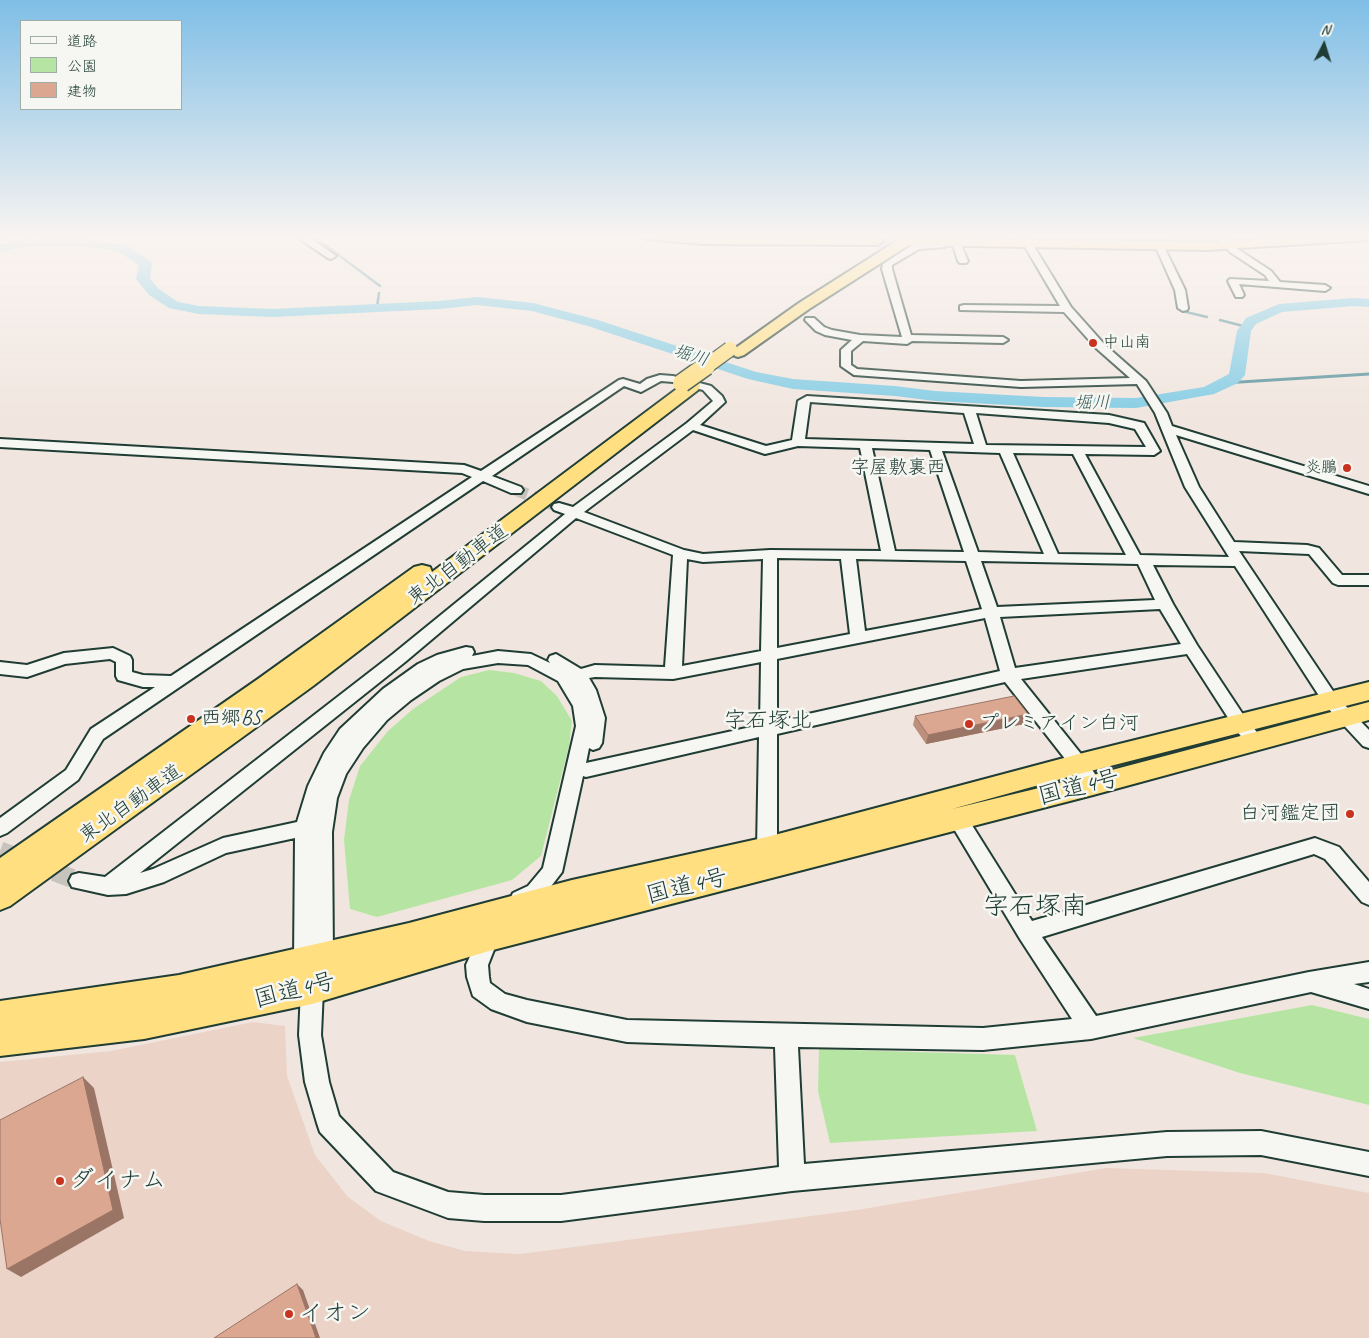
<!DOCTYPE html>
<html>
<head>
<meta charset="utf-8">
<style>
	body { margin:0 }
	#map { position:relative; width:1369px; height:1338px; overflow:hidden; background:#f1e6df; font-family:Caveat,"Klee One",sans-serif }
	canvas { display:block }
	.legend { position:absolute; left:20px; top:20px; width:162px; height:90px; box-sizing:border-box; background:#f6f6f2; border:1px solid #a0aca6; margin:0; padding:6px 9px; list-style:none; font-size:15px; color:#1f3d34 }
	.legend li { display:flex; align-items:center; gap:10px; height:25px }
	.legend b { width:25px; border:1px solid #a0aca6 }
	.north { position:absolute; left:1299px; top:20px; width:50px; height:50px; -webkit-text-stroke:4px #f6f6f2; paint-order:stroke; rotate:5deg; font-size:14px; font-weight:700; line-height:20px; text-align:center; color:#1f3d34 }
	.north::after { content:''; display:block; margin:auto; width:18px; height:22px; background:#1f3d34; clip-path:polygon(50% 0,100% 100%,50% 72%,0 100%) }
</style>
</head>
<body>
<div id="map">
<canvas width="1369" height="1338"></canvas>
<ul class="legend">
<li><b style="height:6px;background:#f6f6f2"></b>道路</li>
<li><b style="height:14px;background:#b6e5a3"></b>公園</li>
<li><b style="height:14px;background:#dca791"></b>建物</li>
</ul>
<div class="north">N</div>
</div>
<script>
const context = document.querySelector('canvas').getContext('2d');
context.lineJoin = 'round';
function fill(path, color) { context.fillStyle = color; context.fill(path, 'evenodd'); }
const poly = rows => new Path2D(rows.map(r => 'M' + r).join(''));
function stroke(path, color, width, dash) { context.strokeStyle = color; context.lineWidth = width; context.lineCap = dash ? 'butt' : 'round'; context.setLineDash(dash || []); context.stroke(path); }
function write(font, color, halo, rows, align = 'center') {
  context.font = font + ' Caveat,"Klee One",sans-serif'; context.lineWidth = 5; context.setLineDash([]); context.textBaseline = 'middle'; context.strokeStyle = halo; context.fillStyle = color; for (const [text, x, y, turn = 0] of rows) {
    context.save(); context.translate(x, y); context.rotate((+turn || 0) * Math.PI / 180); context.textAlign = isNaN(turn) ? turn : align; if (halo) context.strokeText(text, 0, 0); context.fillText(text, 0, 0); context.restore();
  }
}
fill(poly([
	[253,1022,285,1026,287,1076,315,1155,348,1197,381,1221,429,1241,465,1251,520,1254,857,1210,1106,1168,1264,1173,1369,1193,1369,1338,0,1338,0,1062,111,1051]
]), '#ebd3c8');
fill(poly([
	[489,670,514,673,541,681,557,696,572,721,569,746,541,856,512,880,377,917,350,909,344,840,349,800,360,766,388,731,413,709,461,677],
	[1312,1005,1369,1019,1369,1105,1240,1073,1133,1038],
	[819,1049,1015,1055,1037,1131,830,1143,818,1091]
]), '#b6e5a3');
stroke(poly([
	[312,235,380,286],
	[633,235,646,237],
	[0,238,19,244],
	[377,307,379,293],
	[1181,308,1186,312,1207,317],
	[1220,320,1247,327]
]), '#5b939e', 2.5);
stroke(poly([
	[1224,383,1369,374]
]), '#5b939e', 3);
fill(poly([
	[68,238,98,240,127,246,151,261,152,264,150,279,159,289,178,302,199,306,273,309,439,301,477,297,533,303,598,320,756,372,793,379,895,386,935,391,1044,397,1136,398,1204,387,1229,374,1237,331,1246,318,1279,304,1353,298,1369,299,1369,307,1353,306,1282,312,1256,324,1251,331,1245,375,1238,383,1214,394,1136,408,1044,407,935,401,895,396,793,389,748,379,588,326,532,311,477,305,439,309,273,317,199,314,169,308,149,295,136,279,139,265,119,252,98,248,68,246,25,247,0,252,0,244,25,239,68,238]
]), '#83cce4');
stroke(poly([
	[516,490,559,507]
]), '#c7c4bd', 12, [12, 6]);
stroke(poly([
	[0,851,79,881]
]), '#c7c4bd', 19, [19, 10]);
stroke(poly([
	[877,241,914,242]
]), '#c7c4bd', 14, [14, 7]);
const minor = poly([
	[301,235,310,235,309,237,336,256,331,259,328,258,301,240,301,235],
	[1018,235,1027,235,1071,307,1104,344,1146,381,1167,413,1172,426,1369,486,1369,494,1176,435,1199,487,1234,542,1307,545,1319,548,1342,575,1369,575,1369,585,1338,585,1333,583,1309,554,1239,551,1337,697,1369,730,1369,748,1363,746,1325,705,1235,566,1153,565,1173,604,1197,645,1246,719,1261,737,1264,742,1261,747,1255,749,1249,747,1234,727,1187,654,1021,679,1085,759,1099,780,1102,785,1099,790,1093,792,1087,790,1073,769,1005,682,777,734,777,849,774,855,767,857,760,855,757,849,759,737,586,777,583,776,562,872,542,898,520,908,513,905,510,899,513,893,528,886,543,868,576,726,573,706,558,681,528,665,498,663,463,669,439,681,411,700,387,720,363,748,346,774,337,798,332,832,333,957,323,989,321,1035,329,1082,339,1116,393,1172,448,1192,484,1195,561,1195,779,1167,775,1047,627,1042,527,1022,491,1009,473,996,467,977,466,965,482,930,489,928,496,930,499,937,488,965,489,977,490,983,505,994,527,1000,627,1020,983,1028,1072,1019,1020,939,951,824,949,819,951,814,958,811,965,814,1032,921,1315,838,1339,847,1369,882,1369,905,1362,902,1325,859,1314,854,1042,937,1096,1016,1309,972,1369,962,1369,982,1354,984,1369,989,1369,1009,1311,992,1091,1039,983,1050,798,1047,804,1164,1167,1132,1261,1131,1369,1152,1369,1176,1261,1155,1167,1156,792,1191,561,1221,484,1221,448,1218,376,1191,320,1132,317,1123,305,1082,299,1035,301,989,305,977,298,975,294,961,295,838,226,853,164,882,126,894,108,895,72,887,69,881,72,875,79,873,105,877,393,654,565,514,554,510,552,507,554,504,559,503,573,507,687,423,713,401,703,390,673,382,661,381,641,392,624,386,492,476,521,487,523,490,521,493,511,493,483,481,103,739,78,780,7,833,0,836,0,818,66,770,91,729,155,687,143,687,118,680,116,676,116,662,110,659,65,664,27,677,0,674,0,662,27,665,64,653,113,648,130,656,132,660,132,672,143,675,171,676,472,477,462,473,0,447,0,439,464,465,481,471,619,380,623,379,640,384,647,379,660,375,673,376,711,386,722,396,725,402,700,425,766,446,792,440,798,401,807,396,1109,415,1144,423,1160,451,1154,455,1085,454,1140,555,1229,557,1185,487,1155,413,1137,384,1021,387,854,375,841,366,841,350,852,340,825,335,816,331,805,320,806,318,814,318,824,327,832,330,860,335,902,337,882,269,883,264,914,244,942,242,945,243,945,247,919,249,892,265,892,269,911,335,1003,337,1008,340,1003,343,912,341,907,344,863,341,851,351,851,365,857,369,1021,381,1130,378,1096,348,1064,312,960,310,960,306,964,305,1060,306,1018,235],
	[810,402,964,413,974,444,805,439,810,402],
	[976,413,1109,423,1135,429,1146,447,986,445,976,413],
	[693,430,765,454,798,446,860,448,881,551,770,550,703,554,684,550,584,512,693,430],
	[872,448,930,450,964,552,895,551,872,448],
	[942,451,1000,453,1044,554,978,552,942,451],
	[1013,453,1073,454,1126,555,1058,554,1013,453],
	[576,518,673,555,665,667,595,665,581,669,556,654,550,656,548,660,550,663,531,654,498,651,472,656,474,652,472,648,466,647,437,655,418,664,383,689,340,729,324,753,308,786,297,822,223,838,153,869,140,873,405,662,576,518],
	[777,558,841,559,850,634,777,648,777,558],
	[687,559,703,562,763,559,761,651,682,666,687,559],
	[856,559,966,561,982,609,865,631,856,559],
	[981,561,1138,564,1155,600,997,607,981,561],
	[1160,609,1181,644,1015,668,1000,617,1160,609],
	[985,618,1000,671,777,721,777,659,985,618],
	[761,662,760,725,586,763,589,748,593,750,599,748,602,743,605,718,596,690,589,678,595,677,673,679,761,662],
	[1216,235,1225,235,1236,248,1271,271,1280,282,1325,285,1330,288,1325,291,1239,284,1244,295,1242,297,1236,297,1228,281,1230,279,1269,281,1265,275,1230,252,1216,235],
	[957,242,961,245,968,261,966,263,960,263,958,261,953,245,957,242],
	[1159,242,1163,245,1185,290,1188,308,1187,310,1183,311,1178,308,1175,290,1155,245,1159,242]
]);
const highway = poly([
	[640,235,877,237,883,241,877,245,703,244,646,239,640,235],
	[906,235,922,235,920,238,1207,242,1324,235,1369,235,1369,240,1207,250,909,245,809,309,744,355,738,357,732,355,730,352,799,303,906,235],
	[692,381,698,382,700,386,698,390,313,686,10,906,0,910,0,858,258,679,414,567,422,565,430,567,432,572,686,382,692,381],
	[1369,682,1369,700,1079,774,952,809,1093,775,1369,702,1369,720,1093,795,489,951,312,1004,144,1039,0,1056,0,1001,179,975,409,923,572,880,767,837,1079,754,1369,682]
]);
stroke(minor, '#1f3d34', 4);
stroke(highway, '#1f3d34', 4);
fill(minor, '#f6f6f2');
fill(highway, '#ffdf80');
const highwayBridgeFar1 = poly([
	[704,368,730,349]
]);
const highwayBridge = poly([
	[682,383,706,366]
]);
stroke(highwayBridgeFar1, '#1f3d34', 17, []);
stroke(highwayBridge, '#1f3d34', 21, []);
stroke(highwayBridgeFar1, '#ffdf80', 14);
stroke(highwayBridge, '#ffdf80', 18);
fill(poly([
	[915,716,1024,724,926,744,913,725]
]), '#bd907d');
fill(poly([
	[1028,714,1024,724,926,744,928,735],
	[83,1077,94,1088,124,1218,21,1277,7,1269],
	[297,1284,303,1290,320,1338,316,1338]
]), '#9a7566');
const building = poly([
	[1014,696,1028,714,928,735,915,716,1014,696],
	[83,1077,113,1210,7,1269,0,1219,0,1120,83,1077],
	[297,1284,316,1338,214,1338,297,1284]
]);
fill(building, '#dca791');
stroke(building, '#9a7566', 1);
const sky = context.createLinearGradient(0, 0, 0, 423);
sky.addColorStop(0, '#7fbee6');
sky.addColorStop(0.56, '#f9f4f1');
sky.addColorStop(1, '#f9f4f100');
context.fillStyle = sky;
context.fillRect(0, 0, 1369, 423);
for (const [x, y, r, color] of [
	[1093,343,5,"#c8321e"],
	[1347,468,5,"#c8321e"],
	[191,719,5,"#c8321e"],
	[969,724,5,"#c8321e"],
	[1350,814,5,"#c8321e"],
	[60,1181,5,"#c8321e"],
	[289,1314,5,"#c8321e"]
]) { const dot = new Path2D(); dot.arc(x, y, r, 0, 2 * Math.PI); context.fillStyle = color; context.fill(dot); stroke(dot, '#f6f6f2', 2); }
write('16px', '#1f3d34', '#f6f6f2', [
	["中山南",1103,343],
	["炎鵬",1337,468,"right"]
], 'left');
write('italic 18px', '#335a57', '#f6f6f2', [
	["堀川",691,356,17],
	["堀川",1092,403]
]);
write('19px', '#1f3d34', '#f6f6f2', [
	["字屋敷裏西",898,468]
]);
write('20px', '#1f3d34', '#f6f6f2', [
	["東北自動車道",458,565,-37],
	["東北自動車道",131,804,-35]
]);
write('20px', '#1f3d34', '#f6f6f2', [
	["西郷BS",201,719],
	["プレミアイン白河",979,724],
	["白河鑑定団",1340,814,"right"]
], 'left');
write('22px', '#1f3d34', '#f6f6f2', [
	["字石塚北",768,721]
]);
write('24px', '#1f3d34', '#f6f6f2', [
	["国道4号",1079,788,-14],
	["国道4号",687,887,-14],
	["国道4号",295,991,-14]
]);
write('24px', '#1f3d34', '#f6f6f2', [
	["ダイナム",70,1181],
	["イオン",299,1314]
], 'left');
write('26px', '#1f3d34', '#f6f6f2', [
	["字石塚南",1035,907]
]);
</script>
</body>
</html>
